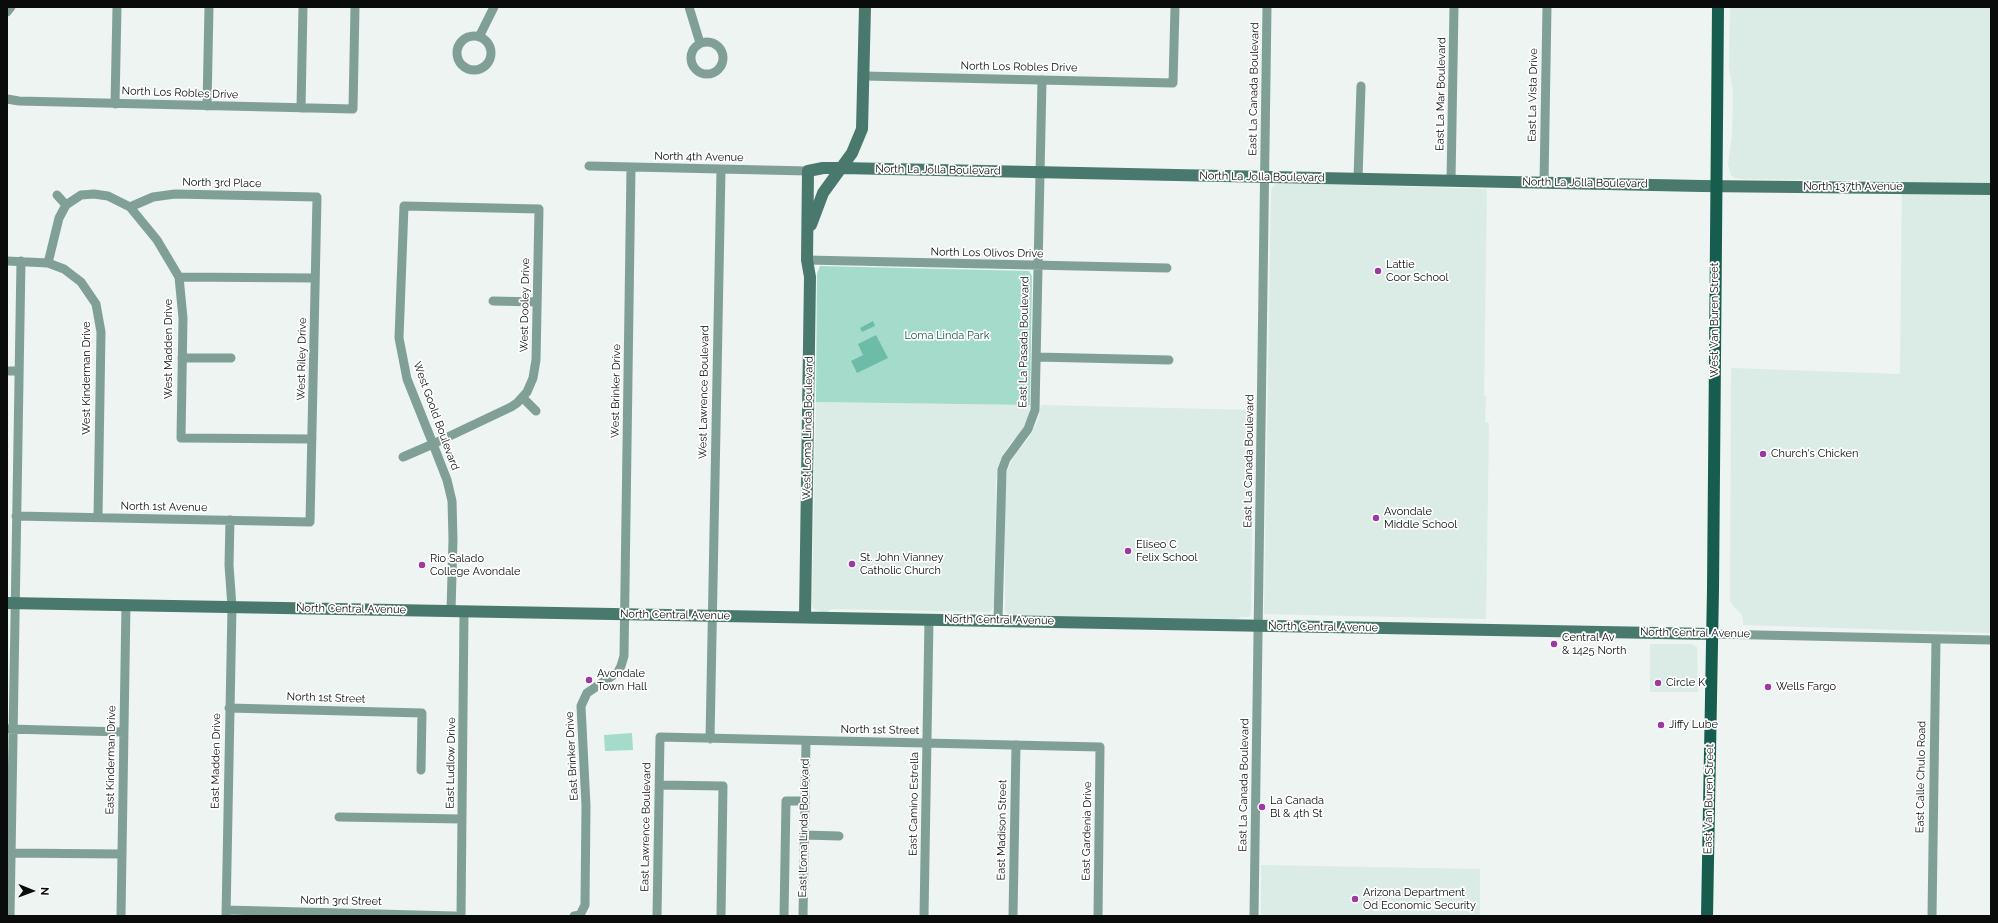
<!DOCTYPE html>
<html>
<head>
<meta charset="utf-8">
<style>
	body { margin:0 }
	#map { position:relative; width:1998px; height:923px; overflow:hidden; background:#edf4f2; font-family:Raleway,sans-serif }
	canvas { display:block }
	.frame { position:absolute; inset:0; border:8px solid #0a0c0c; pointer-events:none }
	.north { position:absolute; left:12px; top:871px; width:40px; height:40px; -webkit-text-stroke:3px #fff; paint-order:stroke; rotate:91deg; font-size:11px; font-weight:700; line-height:16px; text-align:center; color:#0a0c0c }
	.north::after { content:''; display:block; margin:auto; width:14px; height:18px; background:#0a0c0c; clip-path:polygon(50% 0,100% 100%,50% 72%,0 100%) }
</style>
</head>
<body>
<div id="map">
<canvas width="1998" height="923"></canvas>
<div class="frame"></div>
<div class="north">N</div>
</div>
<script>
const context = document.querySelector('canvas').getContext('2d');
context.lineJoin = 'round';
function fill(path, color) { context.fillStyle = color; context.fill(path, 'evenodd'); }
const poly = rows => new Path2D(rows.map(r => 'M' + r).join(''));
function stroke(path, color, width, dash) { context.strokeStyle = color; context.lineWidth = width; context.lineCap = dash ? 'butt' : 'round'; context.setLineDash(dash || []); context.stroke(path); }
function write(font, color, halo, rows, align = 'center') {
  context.font = font + ' Raleway,sans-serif'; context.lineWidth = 3.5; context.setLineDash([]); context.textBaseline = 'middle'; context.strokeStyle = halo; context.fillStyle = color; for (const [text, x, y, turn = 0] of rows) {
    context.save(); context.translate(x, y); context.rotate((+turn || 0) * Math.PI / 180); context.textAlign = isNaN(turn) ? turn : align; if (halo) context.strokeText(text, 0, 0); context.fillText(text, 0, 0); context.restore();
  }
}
fill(poly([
	[1730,7,1991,7,1991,633,1743,625,1743,619,1741,614,1730,602,1731,368,1900,374,1902,181,1742,179,1734,178,1731,175,1728,165,1732,135,1733,93,1729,67],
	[1277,183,1487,189,1484,396,1486,396,1485,422,1489,423,1486,619,1264,614,1271,190,1274,185],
	[816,402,1030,405,1029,416,1024,426,1018,436,1008,446,1000,461,996,479,994,606,990,612,832,609,825,613,814,609,812,605],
	[1041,405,1254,410,1251,614,1249,617,1241,617,1238,619,1011,615,1007,613,1005,610,1005,492,1007,471,1014,457,1030,436,1038,420],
	[1650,644,1692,644,1697,647,1698,692,1650,692],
	[1261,865,1480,869,1480,916,1261,916]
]), '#dbebe6');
fill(poly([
	[820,266,1029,271,1032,276,1030,405,816,402,817,274],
	[632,733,633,750,605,751,604,735]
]), '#a4dbcb');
fill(poly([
	[873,321,875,326,862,332,860,328],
	[876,335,888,358,857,373,851,361,863,355,858,344]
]), '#6cbca8');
stroke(poly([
	[689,7,700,43],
	[7,12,11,7],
	'457 53a17 17 0 1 1 34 0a17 17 0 1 1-34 0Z',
	[479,37,494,7],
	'691 58a16 16 0 1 1 32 0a16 16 0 1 1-32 0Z',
	[864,76,1173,83,1175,7],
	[7,99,19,101,353,109,355,7],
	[115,104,117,7],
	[207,106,209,7],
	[301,108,303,7],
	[589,166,808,171],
	[1358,178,1361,86],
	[1451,181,1454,7],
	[1544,183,1547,7],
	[57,195,66,205],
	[807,260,1167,268],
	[7,261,48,263,64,269,81,282,96,304,101,332,98,517],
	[48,263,59,218,66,205,81,195,94,194,108,196,130,207,157,240,179,277,183,318,181,438,312,439],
	[179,277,315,278],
	[493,301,537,302],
	[1036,357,1169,360],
	[182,358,231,358],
	[7,371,19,371],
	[523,398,536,411],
	[403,457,433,444,511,407,517,403,527,392,533,378,536,360,539,209,404,206,399,338,407,379,433,444,447,480,452,501,453,539,451,611],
	[16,516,310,522,317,197,175,194,153,197,130,207],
	[998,620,1002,470,1006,459,1028,429,1035,410,1042,80],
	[1712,634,1991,640],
	[229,708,422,713,421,770],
	[8,729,124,732],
	[710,739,721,170],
	[659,785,723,786,721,916],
	[339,817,462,819],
	[804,835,839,836],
	[7,853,122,854],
	[226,910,455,916],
	[10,916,21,261],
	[121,916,126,604],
	[226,916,232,607,229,565,230,520],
	[461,916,464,611],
	[574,916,580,915,585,905,586,806,581,706,587,693,618,672,621,666,624,656,631,167],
	[657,916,660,737,1100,747,1098,916],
	[784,916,786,801,804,801],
	[803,916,806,741],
	[924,916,929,619],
	[1013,916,1016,745],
	[1254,916,1267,7],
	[1932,916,1936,639]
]), '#80a097', 9);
stroke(poly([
	[811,225,823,193,852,153,862,129,865,7],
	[7,603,1712,634],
	[805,617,810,277,807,260,808,171,823,168,841,168,1701,186,1991,189]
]), '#48796c', 12);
stroke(poly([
	[1707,916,1713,589,1718,7]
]), '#175d4e', 12);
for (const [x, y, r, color] of [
	[1378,271,4,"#9c3aa1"],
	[1763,454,4,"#9c3aa1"],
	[1376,518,4,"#9c3aa1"],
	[1128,551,4,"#9c3aa1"],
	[852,564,4,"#9c3aa1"],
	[422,565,4,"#9c3aa1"],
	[1554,644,4,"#9c3aa1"],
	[589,680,4,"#9c3aa1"],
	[1658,683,4,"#9c3aa1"],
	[1768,687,4,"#9c3aa1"],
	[1661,725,4,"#9c3aa1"],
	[1262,807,4,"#9c3aa1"],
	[1355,899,4,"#9c3aa1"]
]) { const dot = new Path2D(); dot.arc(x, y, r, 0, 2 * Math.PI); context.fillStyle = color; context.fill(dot); stroke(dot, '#fff', 1.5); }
write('11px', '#0a0c0c', '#fff', [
	["North Los Robles Drive",1019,67,1],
	["East La Canada Boulevard",1254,89,-89],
	["North Los Robles Drive",180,93,2],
	["East La Mar Boulevard",1441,94,-89],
	["East La Vista Drive",1533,95,-89],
	["North 4th Avenue",699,157,1],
	["North La Jolla Boulevard",938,170,1],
	["North La Jolla Boulevard",1262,177,1],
	["North 3rd Place",222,183,1],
	["North La Jolla Boulevard",1585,183,1],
	["North 137th Avenue",1853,187],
	["North Los Olivos Drive",987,253,1],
	["West Dooley Drive",525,305,-89],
	["West Van Buren Street",1715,320,-90],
	["East La Pasada Boulevard",1024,342,-89],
	["West Madden Drive",169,349,-90],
	["West Riley Drive",302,359,-89],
	["West Kinderman Drive",87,378,-90],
	["West Brinker Drive",616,391,-89],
	["West Lawrence Boulevard",704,392,-89],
	["West Goold Boulevard",436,416,70],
	["West Loma Linda Boulevard",808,428,-89],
	["East La Canada Boulevard",1249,461,-89],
	["North 1st Avenue",164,507,1],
	["North Central Avenue",351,609,1],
	["North Central Avenue",675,615,1],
	["North Central Avenue",999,620,1],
	["North Central Avenue",1323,627,1],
	["North Central Avenue",1695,633,1],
	["North 1st Street",326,698,2],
	["North 1st Street",880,730,1],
	["East Brinker Drive",572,756,-93],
	["East Kinderman Drive",111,760,-89],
	["East Madden Drive",216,761,-89],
	["East Ludlow Drive",451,763,-89],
	["East Calle Chulo Road",1921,777,-89],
	["East La Canada Boulevard",1244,785,-89],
	["East Van Buren Street",1709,799,-89],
	["East Camino Estrella",914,804,-89],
	["East Lawrence Boulevard",646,827,-89],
	["East Loma Linda Boulevard",804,828,-89],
	["East Madison Street",1002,830,-89],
	["East Gardenia Drive",1087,831,-89],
	["North 3rd Street",341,901,1]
]);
write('11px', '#0a0c0c', '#fff', [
	["Lattie",1386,265],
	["Coor School",1386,278],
	["Church's Chicken",1771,454],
	["Avondale",1384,512],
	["Middle School",1384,525],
	["Eliseo C",1136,545],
	["Felix School",1136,558],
	["St. John Vianney",860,558],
	["Catholic Church",860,571],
	["Rio Salado",430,559],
	["College Avondale",430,572],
	["Central Av",1562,638],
	["& 1425 North",1562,651],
	["Avondale",597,674],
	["Town Hall",597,687],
	["Circle K",1666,683],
	["Wells Fargo",1776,687],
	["Jiffy Lube",1669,725],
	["La Canada",1270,801],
	["Bl & 4th St",1270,814],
	["Arizona Department",1363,893],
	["Od Economic Security",1363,906]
], 'left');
write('11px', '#135648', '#fff', [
	["Loma Linda Park",947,336]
]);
</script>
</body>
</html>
